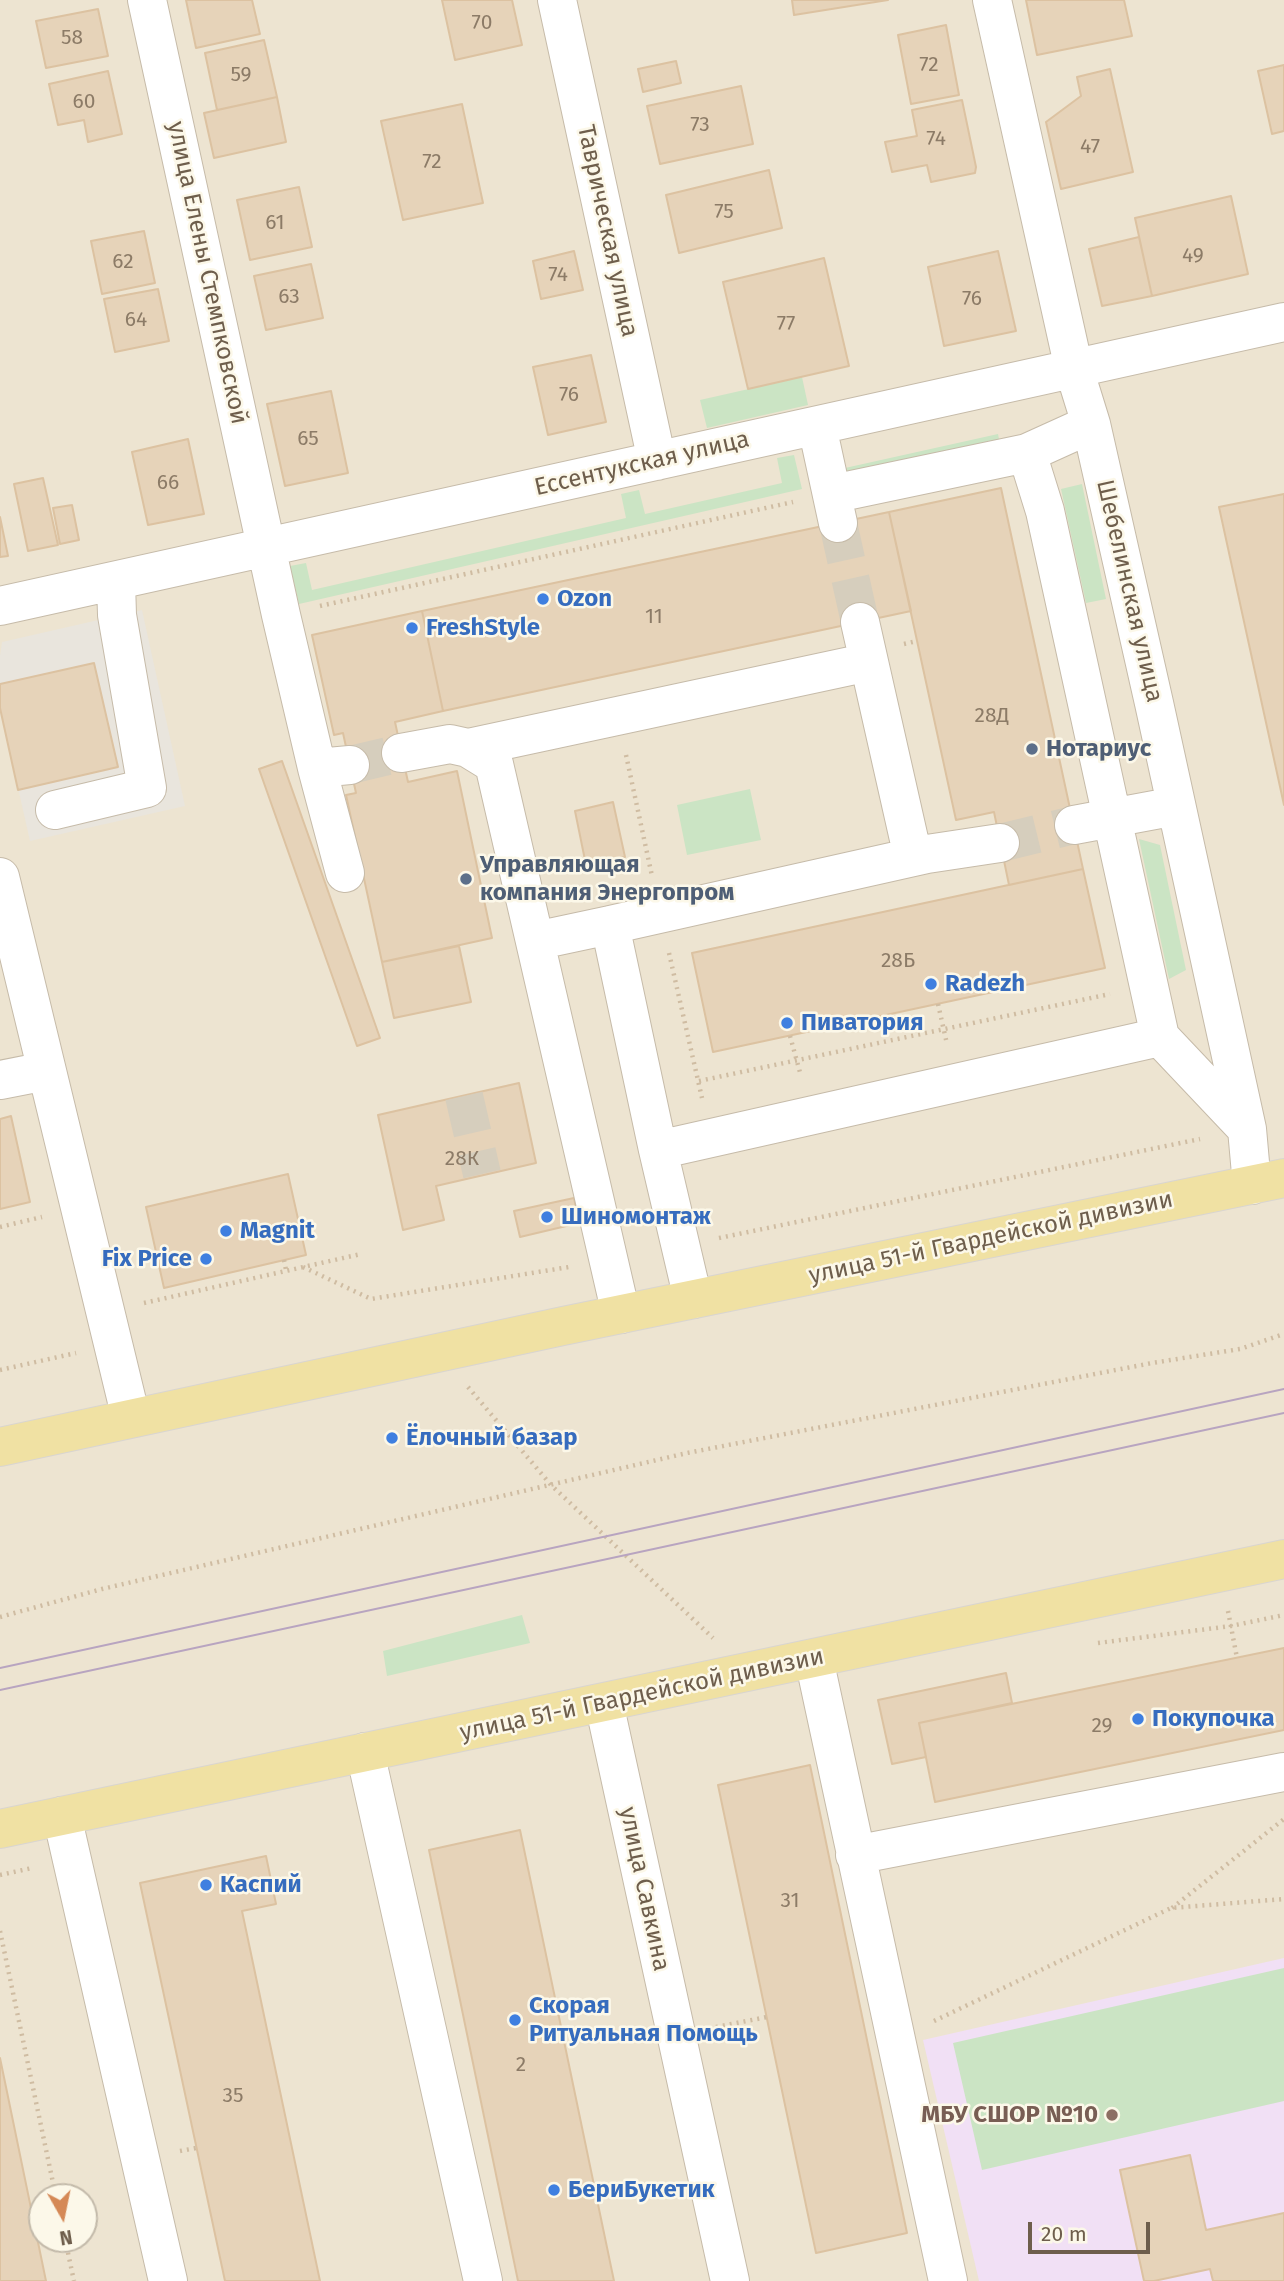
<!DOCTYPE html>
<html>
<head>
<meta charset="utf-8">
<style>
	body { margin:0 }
	#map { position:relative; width:1284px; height:2281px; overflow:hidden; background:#f9f4e3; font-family:"Fira Sans",sans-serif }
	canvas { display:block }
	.north { position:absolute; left:28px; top:2183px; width:70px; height:70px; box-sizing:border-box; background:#fcf8e9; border:2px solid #c3baaa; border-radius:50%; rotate:171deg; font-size:19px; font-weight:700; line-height:28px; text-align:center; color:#6e5e4c }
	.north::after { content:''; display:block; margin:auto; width:24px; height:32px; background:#d58956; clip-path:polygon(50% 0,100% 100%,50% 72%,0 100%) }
	.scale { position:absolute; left:1028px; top:2222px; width:122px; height:32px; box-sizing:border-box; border:4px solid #6e5e4c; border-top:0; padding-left:9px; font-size:21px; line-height:24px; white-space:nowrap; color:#6e5e4c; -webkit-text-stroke:5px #fcf8e9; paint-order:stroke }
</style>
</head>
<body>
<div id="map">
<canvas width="1284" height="2281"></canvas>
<div class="north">N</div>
<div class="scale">20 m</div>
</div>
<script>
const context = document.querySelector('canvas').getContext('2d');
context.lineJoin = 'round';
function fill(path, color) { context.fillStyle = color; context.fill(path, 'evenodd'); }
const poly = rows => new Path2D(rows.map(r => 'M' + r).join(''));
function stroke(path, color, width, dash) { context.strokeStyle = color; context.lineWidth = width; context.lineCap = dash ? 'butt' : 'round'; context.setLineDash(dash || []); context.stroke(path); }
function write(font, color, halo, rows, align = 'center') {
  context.font = font + ' "Fira Sans",sans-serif'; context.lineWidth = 5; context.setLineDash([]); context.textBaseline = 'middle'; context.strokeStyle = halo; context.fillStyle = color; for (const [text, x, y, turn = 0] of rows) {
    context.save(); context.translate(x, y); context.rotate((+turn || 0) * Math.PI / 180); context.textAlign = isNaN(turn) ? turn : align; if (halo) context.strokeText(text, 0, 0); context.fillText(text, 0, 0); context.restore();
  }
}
fill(poly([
	[0,0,1284,0,1284,2281,0,2281],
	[42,2197,84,2197,84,2239,42,2239]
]), '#ede4d1');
fill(poly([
	[142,610,185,806,30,841,0,708,0,656,2,642]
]), '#e9e5dd');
fill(poly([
	[1284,1958,1284,2281,979,2281,923,2040]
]), '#f1e0f5');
fill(poly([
	[802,377,808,405,707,428,700,400],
	[998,434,1000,444,847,477,845,468],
	[794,455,802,489,299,604,290,566,306,563,312,590,626,518,621,494,639,490,645,514,782,483,777,458],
	[1082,484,1106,599,1086,603,1061,489],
	[750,789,761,840,687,855,677,805],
	[1139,839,1160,845,1186,970,1169,979],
	[522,1615,530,1643,387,1676,383,1651],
	[1284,1968,1284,2101,982,2170,953,2043]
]), '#cbe4c4');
const building = poly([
	[186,0,252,0,260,34,196,48,186,0],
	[442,0,512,0,522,45,455,60,442,0],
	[792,0,888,0,794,15,792,0],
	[1026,0,1124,0,1132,36,1037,55,1026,0],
	[98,9,108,56,46,68,36,21,98,9],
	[946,25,959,95,911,104,898,35,946,25],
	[264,40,277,97,217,110,205,53,264,40],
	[676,61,681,83,643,92,638,69,676,61],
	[1284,65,1284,131,1272,134,1258,71,1284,65],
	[1110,69,1133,172,1061,189,1046,122,1081,96,1077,77,1110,69],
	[108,71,122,134,88,142,84,120,58,125,49,84,108,71],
	[741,86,753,144,660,164,647,106,741,86],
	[277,97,286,142,214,158,204,113,277,97],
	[962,100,976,167,975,173,931,182,927,165,892,172,885,142,917,136,912,110,962,100],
	[462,104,483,203,403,220,381,121,462,104],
	[769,170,782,228,679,253,666,195,769,170],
	[299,187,312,247,250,260,237,200,299,187],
	[1231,196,1248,274,1152,296,1135,218,1231,196],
	[144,231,155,283,102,294,91,241,144,231],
	[1139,237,1152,296,1102,306,1089,249,1139,237],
	[574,251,583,290,541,299,533,261,574,251],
	[998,251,1016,331,944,346,928,267,998,251],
	[824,258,849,366,748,389,723,282,824,258],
	[311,264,323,318,266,330,254,276,311,264],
	[158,289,169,341,115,352,104,299,158,289],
	[591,355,606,422,548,435,533,367,591,355],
	[331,391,348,473,285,486,267,404,331,391],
	[188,439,204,514,148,525,132,452,188,439],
	[43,478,58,545,28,551,14,484,43,478],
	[1001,488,1083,869,1009,885,994,812,956,820,889,512,1001,488],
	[1284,494,1284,805,1219,507,1284,494],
	[72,505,79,540,60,544,53,508,72,505],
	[889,512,911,611,443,711,422,611,889,512],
	[0,517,8,556,0,557,0,517],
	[422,611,443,711,395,722,408,782,457,771,492,938,382,962,346,795,356,793,343,733,334,735,312,635,422,611],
	[94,663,118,767,18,790,0,708,0,684,94,663],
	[282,761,380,1038,357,1046,259,769,282,761],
	[613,802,625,857,586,865,575,811,613,802],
	[1083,869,1105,968,713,1052,692,953,1083,869],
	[459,946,471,1002,394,1018,382,962,459,946],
	[519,1083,536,1163,436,1186,444,1220,403,1230,378,1115,519,1083],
	[11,1116,30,1202,0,1209,0,1119,11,1116],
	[288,1174,306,1255,164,1288,146,1207,288,1174],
	[574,1198,579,1223,520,1237,514,1211,574,1198],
	[1284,1648,1284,1730,935,1802,919,1723,1284,1648],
	[1006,1673,1012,1703,919,1723,926,1757,892,1764,878,1700,1006,1673],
	[810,1765,907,2233,816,2253,718,1785,810,1765],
	[520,1830,614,2281,518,2281,429,1850,520,1830],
	[266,1856,276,1904,242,1911,320,2281,225,2281,140,1883,266,1856],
	[0,2058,46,2281,0,2281,0,2058],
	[1190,2155,1206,2230,1284,2213,1284,2281,1213,2281,1210,2269,1154,2281,1144,2281,1120,2170,1190,2155]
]);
fill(building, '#e6d3b9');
stroke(building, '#dcc2a1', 2);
stroke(poly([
	[838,523,860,622],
	[350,765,401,753],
	[1000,843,1074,825],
	[464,1096,482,1174]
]), '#d6cebd', 38, [38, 19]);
const minor = poly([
	[147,0,281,615,317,768,350,765],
	[557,0,657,461],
	[992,0,1074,369,1091,424,1154,703,1247,1129,1252,1185],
	[817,426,838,523],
	[1027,453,1045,511,1160,1037],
	[832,494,1027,453,1091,424],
	[0,606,1284,322],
	[860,622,913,857],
	[468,748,869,662],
	[401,753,450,744,468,748,494,764,621,1314],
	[317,768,345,873],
	[55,810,147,788,117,615,116,582],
	[1074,825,1176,806],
	[0,877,131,1418],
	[535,941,610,925],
	[0,1080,46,1071],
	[658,1150,610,925,927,854,1000,843],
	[693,1299,658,1150,1160,1037,1247,1129],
	[814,1659,948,2281],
	[604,1703,730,2281],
	[365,1752,483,2281],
	[62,1816,168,2281],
	[855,1855,1284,1772]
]);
const major = poly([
	[0,1447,563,1326,1284,1178],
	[0,1829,1284,1559]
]);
stroke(minor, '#c6bba9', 40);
stroke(major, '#d9d5d0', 40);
stroke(poly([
	[320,606,793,502],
	[904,644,917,641],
	[626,755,652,876],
	[669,953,702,1098],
	[938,1004,947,1044],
	[790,1036,801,1076],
	[699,1081,1110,994],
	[0,1227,42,1217],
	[719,1238,1200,1139],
	[284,1260,286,1270],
	[303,1267,371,1299,569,1267],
	[144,1303,361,1254],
	[0,1370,76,1353],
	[468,1387,551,1485,713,1638],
	[1228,1611,1237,1658],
	[0,1617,102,1589,687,1453,1152,1363,1240,1349,1284,1334],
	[1098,1643,1231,1626,1284,1615],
	[0,1875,32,1868],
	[1172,1908,1284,1819],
	[0,1931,56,2197],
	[934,2021,1171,1908,1284,1899],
	[716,2027,767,2017],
	[180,2151,196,2148],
	[65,2239,74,2281]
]), '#cfbca2', 4.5, [2, 5]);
stroke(minor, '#fff', 38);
stroke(major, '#f0e1a3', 38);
stroke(poly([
	[0,1668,1284,1389],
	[0,1690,1284,1413]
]), '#b8a4c0', 2);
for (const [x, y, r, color] of [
	[543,599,7,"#3f7fe0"],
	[412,628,7,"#3f7fe0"],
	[1032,749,7,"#5c6f8a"],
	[466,879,7,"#5c6f8a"],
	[931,984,7,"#3f7fe0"],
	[787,1023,7,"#3f7fe0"],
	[547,1217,7,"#3f7fe0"],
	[226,1231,7,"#3f7fe0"],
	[206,1259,7,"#3f7fe0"],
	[392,1438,7,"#3f7fe0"],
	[1138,1719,7,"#3f7fe0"],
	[206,1885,7,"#3f7fe0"],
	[515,2020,7,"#3f7fe0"],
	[1112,2115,7,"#8d6e63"],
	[554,2190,7,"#3f7fe0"]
]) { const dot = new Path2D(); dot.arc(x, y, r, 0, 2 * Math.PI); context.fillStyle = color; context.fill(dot); stroke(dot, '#fcf8e9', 2.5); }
write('21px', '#8c7b67', null, [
	["70",482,23],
	["58",72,38],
	["72",929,65],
	["59",241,75],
	["60",84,102],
	["73",700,125],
	["74",936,139],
	["47",1090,147],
	["72",432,162],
	["75",724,212],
	["61",275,223],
	["49",1193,256],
	["62",123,262],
	["74",558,275],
	["63",289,297],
	["76",972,299],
	["64",136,320],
	["77",786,324],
	["76",569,395],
	["65",308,439],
	["66",168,483],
	["11",654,617],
	["28Д",992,716],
	["28Б",898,961],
	["28К",462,1159],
	["29",1102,1726],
	["31",790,1901],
	["2",521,2065],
	["35",233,2096]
]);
write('24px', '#6e5e4c', '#fcf8e9', [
	["Таврическая улица",607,231,78],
	["улица Елены Стемпковской",207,273,78],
	["Ессентукская улица",642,464,-13],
	["Шебелинская улица",1129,591,77],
	["улица 51-й Гвардейской дивизии",991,1238,-12],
	["улица 51-й Гвардейской дивизии",642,1695,-12],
	["улица Савкина",644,1889,78]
]);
write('bold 24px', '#366cbe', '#fcf8e9', [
	["Ozon",557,599],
	["FreshStyle",426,628],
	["Radezh",945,984],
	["Пиватория",801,1023],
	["Шиномонтаж",561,1217],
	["Magnit",240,1231],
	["Fix Price",192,1259,"right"],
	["Ёлочный базар",406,1438],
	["Покупочка",1152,1719],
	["Каспий",220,1885],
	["Скорая",529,2006],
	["Ритуальная Помощь",529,2034],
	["БериБукетик",568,2190]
], 'left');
write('bold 24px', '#4e5e75', '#fcf8e9', [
	["Нотариус",1046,749],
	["Управляющая",480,865],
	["компания Энергопром",480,893]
], 'left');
write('bold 24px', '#785e54', '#fcf8e9', [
	["МБУ СШОР №10",1098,2115]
], 'right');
</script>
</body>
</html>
